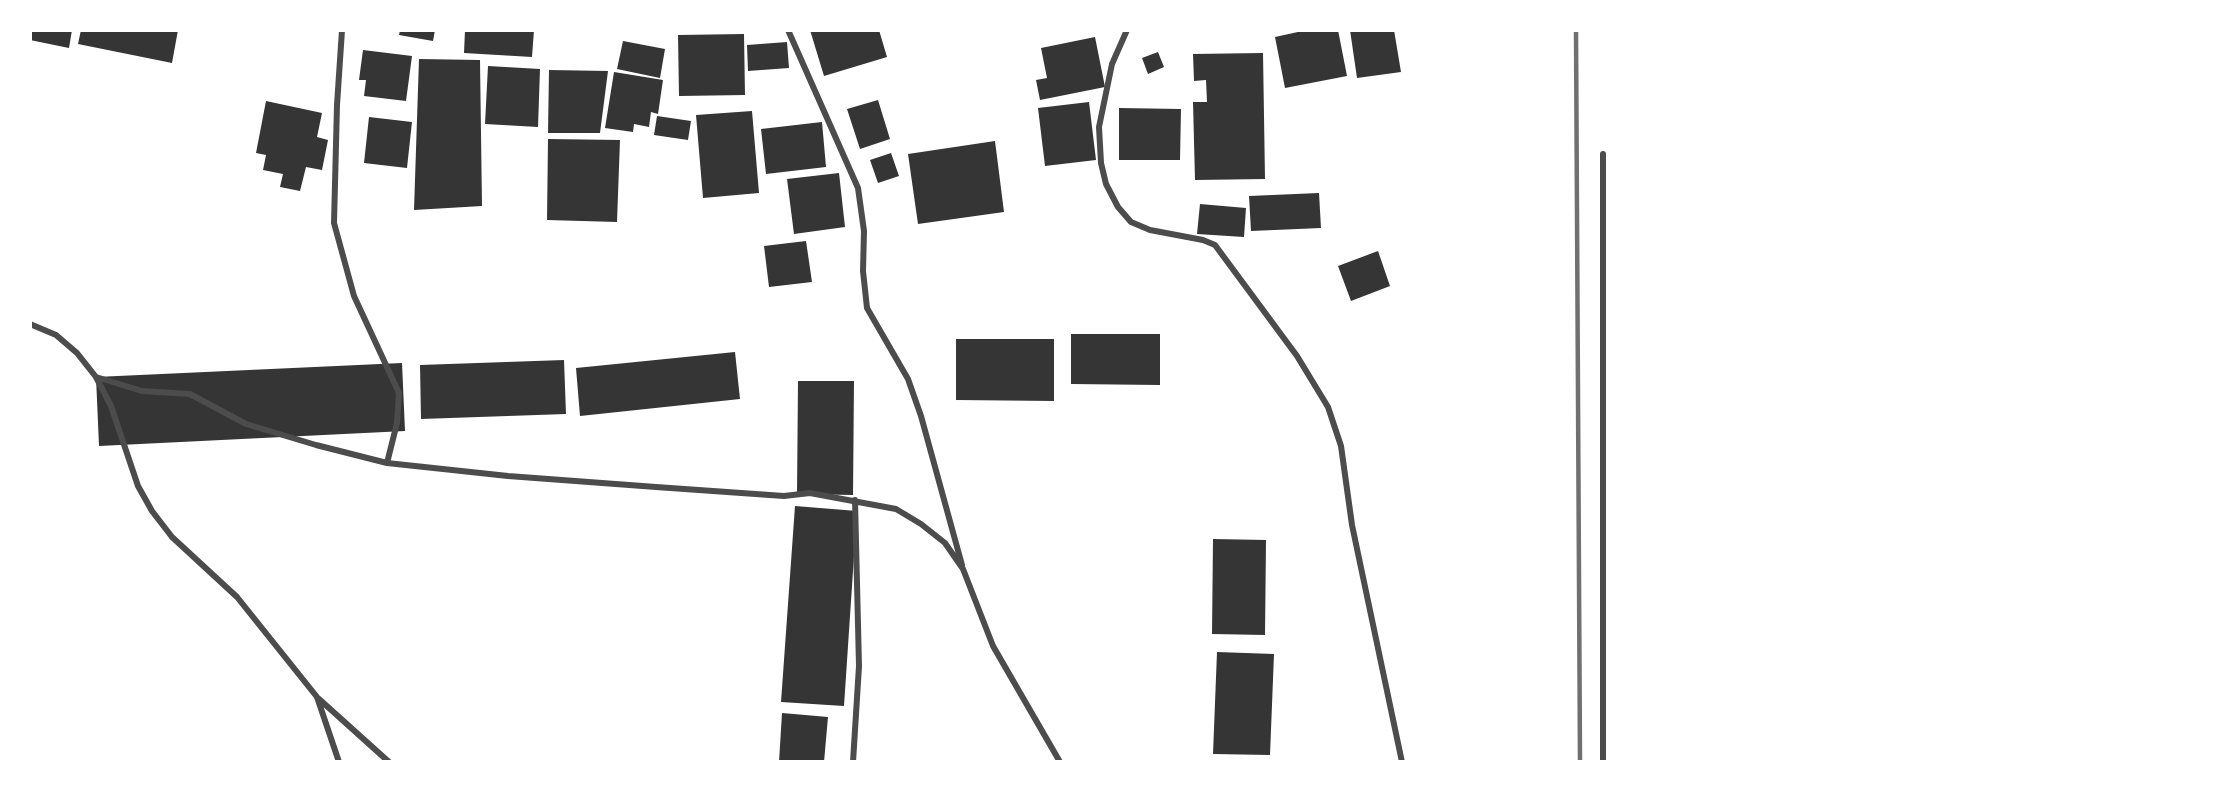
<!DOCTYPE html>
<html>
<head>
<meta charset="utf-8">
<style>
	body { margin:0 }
	#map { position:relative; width:2238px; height:792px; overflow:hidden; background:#fff; font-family:"Open Sans",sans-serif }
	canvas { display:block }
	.frame { position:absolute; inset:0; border:32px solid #fff; pointer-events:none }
</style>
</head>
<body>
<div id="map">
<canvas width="2238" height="792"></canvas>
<div class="frame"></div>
</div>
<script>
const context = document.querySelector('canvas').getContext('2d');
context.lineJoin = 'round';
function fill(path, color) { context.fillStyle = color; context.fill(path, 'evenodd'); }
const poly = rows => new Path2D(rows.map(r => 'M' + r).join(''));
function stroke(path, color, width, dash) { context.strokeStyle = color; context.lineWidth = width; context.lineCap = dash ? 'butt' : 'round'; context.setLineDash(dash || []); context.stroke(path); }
fill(poly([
	[30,30,72,30,69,48,30,40],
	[81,30,178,30,172,63,78,44],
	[400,30,435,30,433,41,399,35],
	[465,30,534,30,532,57,464,53],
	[810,30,879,30,887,57,824,76],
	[1307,30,1338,30,1347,76,1285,88,1275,37],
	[1350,30,1394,30,1401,72,1357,78],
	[744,34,745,95,679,96,678,35],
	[1095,37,1105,87,1040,100,1036,80,1047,78,1041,48],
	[623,41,665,49,660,78,617,69],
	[787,42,789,68,748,71,747,45],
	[363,50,412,56,406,101,364,96,366,80,359,80],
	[1158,52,1164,67,1148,74,1142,58],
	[1263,53,1265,179,1195,180,1193,102,1207,102,1206,80,1194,81,1193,54],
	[419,59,480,60,482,206,414,210],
	[488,66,540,69,538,127,485,124],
	[549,70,608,71,600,133,548,133],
	[614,72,663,80,658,114,651,112,649,127,634,124,633,132,605,128],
	[878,100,890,139,860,149,847,109],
	[266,101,322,113,317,137,328,140,322,170,306,167,300,191,280,187,283,174,263,170,266,155,256,153],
	[1089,102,1096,160,1045,166,1038,108],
	[1119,108,1181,109,1180,160,1119,160],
	[752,111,759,193,703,198,696,115],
	[657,116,691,121,688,140,654,135],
	[369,117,412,122,407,168,364,163],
	[822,122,826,167,766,174,761,129],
	[548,139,620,140,617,222,547,220],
	[995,141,1004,212,918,224,908,154],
	[891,153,899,176,878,183,870,160],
	[839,173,845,227,794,234,787,179],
	[1319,193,1321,228,1251,231,1249,196],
	[1200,204,1246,208,1244,237,1197,234],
	[806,241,812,282,769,287,764,246],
	[1378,251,1390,286,1351,301,1338,266],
	[1071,334,1160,334,1160,385,1071,384],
	[956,339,1054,339,1054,401,956,400],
	[735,352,740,399,580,416,576,368],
	[564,360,566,414,421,419,420,365],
	[402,363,405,431,99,446,96,377],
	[798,381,854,381,853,495,797,494],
	[795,506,857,511,844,706,781,702],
	[1213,539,1266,540,1265,635,1212,634],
	[1217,652,1274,654,1270,755,1213,754],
	[782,713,828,717,824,762,779,762]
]), '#353535');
stroke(poly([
	[342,30,337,105,334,223,354,296,399,393,397,423,387,463],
	[788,30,858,188,864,231,863,271,867,308,908,379,921,416,962,565],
	[1127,30,1112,64,1099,127,1101,163,1106,184,1118,207,1131,222,1150,230,1203,240,1215,245,1297,356,1328,407,1341,446,1352,525,1402,762],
	[30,324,56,335,77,353,96,377,111,406,138,486,152,511,172,537,237,597,317,697,339,762],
	[96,377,142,391,190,394,246,424,316,445,387,463,508,476,656,487,784,496,810,493,896,509,921,524,945,543,963,569,993,646,1060,762],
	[319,699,389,762],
	[853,762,859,666,855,500],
	[1603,762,1603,154]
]), '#4c4c4c', 6);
stroke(poly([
	[1576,30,1580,762]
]), '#707070', 4.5);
</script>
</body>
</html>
